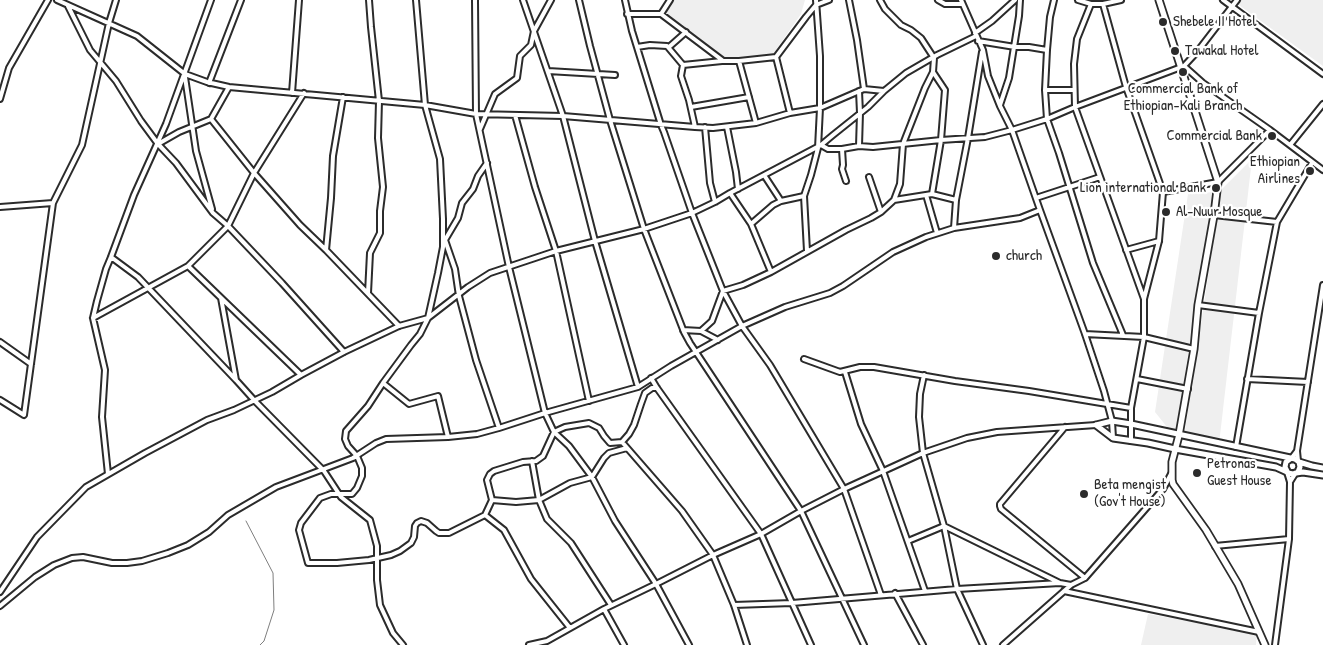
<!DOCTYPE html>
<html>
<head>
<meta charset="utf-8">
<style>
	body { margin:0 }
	canvas { display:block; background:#fff }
</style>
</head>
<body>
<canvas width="1323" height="645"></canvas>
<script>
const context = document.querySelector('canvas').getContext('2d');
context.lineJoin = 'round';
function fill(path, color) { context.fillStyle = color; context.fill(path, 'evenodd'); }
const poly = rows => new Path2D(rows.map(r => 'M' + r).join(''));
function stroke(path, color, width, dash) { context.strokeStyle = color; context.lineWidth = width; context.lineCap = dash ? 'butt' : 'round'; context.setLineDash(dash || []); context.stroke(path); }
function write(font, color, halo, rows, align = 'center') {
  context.font = font + ' "Patrick Hand",sans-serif'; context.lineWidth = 4.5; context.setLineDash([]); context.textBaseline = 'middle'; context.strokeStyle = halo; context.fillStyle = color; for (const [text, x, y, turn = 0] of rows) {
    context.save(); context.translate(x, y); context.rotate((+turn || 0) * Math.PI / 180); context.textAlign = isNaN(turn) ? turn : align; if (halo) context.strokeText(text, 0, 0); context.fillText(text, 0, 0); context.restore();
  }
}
fill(poly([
	[667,0,805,0,801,14,771,57,724,62,663,18,662,8],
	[1232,0,1323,0,1323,66],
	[1252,159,1219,444,1184,437,1221,190],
	[1214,192,1175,437,1155,412,1188,194],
	[1148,614,1257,633,1256,645,1141,645]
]), '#efefef');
stroke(poly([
	[246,521,273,573,274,610,264,641,260,645]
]), '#7e7e7e', 1);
const minor = poly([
	[57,0,137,36,185,74,207,82,229,87,425,105,476,114,563,116,695,127,713,128,756,123,790,113,820,108,864,89,884,91,906,73,937,55,976,36],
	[416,0,425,105,440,159,443,219,443,247,438,273,428,318,420,334,411,345,383,383,368,406,346,431,345,439,348,446,357,456,362,468,362,476,357,488,352,494,331,494,320,498,301,523,299,530,308,563,337,563,369,560,391,555,400,551,411,543,414,537,415,526,417,523,421,521,427,523,436,531,439,533,449,533,485,515,492,500,487,480,490,474,494,471,523,462,536,461,543,456,554,432,565,427,589,423,599,428,604,436,610,443,622,442,629,434,634,425,641,404,645,393,652,388,657,388],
	[475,0,476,114,509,267,545,413,554,432,569,446,592,477,615,521,656,584,689,645],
	[523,0,563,116,595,241,638,387],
	[579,0,590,46,610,120,644,229,684,332,690,343,801,511,864,645],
	[625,0,632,31,661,125,664,132,692,213,723,291,742,326,770,365,844,489,881,595],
	[849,0,857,40,864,89],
	[938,0,945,4,962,4],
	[961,0,983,50,988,76,1000,106,1012,130,1040,210,1085,334,1104,391,1112,421,1113,438],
	[1054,0,1050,17,1047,50,1045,90,1047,119,1059,153,1093,263,1123,335],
	[1078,0,1091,4,1103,4,1121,0],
	[1223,0,1323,74],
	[1091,4,1077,39,1074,64,1075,107,1144,299],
	[1103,4,1126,87,1163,192,1159,241,1144,299,1144,337,1131,408,1131,441],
	[68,6,90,50,116,81,141,121,158,144,176,163,213,213,228,226,282,283,344,352],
	[627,14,661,14,722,60],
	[661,14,670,0],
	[975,33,992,21,1015,0],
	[978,41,1015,47,1029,47,1047,50],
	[637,47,650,45,667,46,683,65,681,76,689,100,695,127],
	[669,47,686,32],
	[776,57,790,113],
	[739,61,756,123],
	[683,65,722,61,739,61,776,57,806,17,816,5,829,0],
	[1184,66,1203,83,1270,130,1323,170],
	[548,71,615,75],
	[185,77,196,151,212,209],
	[209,83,241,0],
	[1045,90,1074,90],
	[859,91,860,113,859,146],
	[292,93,299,0],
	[0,99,9,68,48,0],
	[1000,105,1009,78,1019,16,1020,0],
	[691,107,749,97],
	[515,115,535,187,556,251,589,401],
	[211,119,254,173,300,225,326,250,399,326],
	[705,127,710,183,715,202],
	[727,127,736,172,738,189],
	[480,129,495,94,517,78,520,56,531,45,534,31,551,0],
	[158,144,179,132,211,119,229,87],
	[821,145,833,135,868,107,884,91],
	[1290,145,1323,104],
	[842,149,843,165,842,169,846,181],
	[764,175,781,201],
	[869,177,881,212],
	[1163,192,1218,182,1270,130],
	[730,193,751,224,771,272],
	[932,194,941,140,945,90,933,72],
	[926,195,937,233],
	[1036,198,1100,177],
	[894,200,932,194,956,200],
	[0,207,53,203],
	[1214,215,1277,222],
	[751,224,773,205,781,201,804,196],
	[954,228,956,200,968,138,982,52],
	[445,240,455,269,459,296,476,360,499,428],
	[445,240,458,218,462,203,473,189,478,176,487,163],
	[326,250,331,198,333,156,343,97],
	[1126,250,1159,241],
	[807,251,804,196,811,175,818,148,820,108,820,56,816,0],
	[111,257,138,277,236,380],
	[188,266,301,375],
	[368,293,370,253,380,233,380,211,383,187,378,138,379,101,371,27,369,0],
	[221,298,236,380,254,400,324,471,341,497,370,520,377,546,377,580,380,605,393,633,403,645],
	[1198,305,1259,313],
	[93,318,188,266,228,226,254,173,304,93],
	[683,330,701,331,712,321,723,291,743,285,771,272,846,230,871,218,881,212,894,200,900,184,903,144,925,88,933,72,934,58,921,38,911,30,901,25,885,9,880,0],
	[701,331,718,340],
	[1085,334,1144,337,1194,349],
	[0,342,31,364],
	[804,359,840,372,860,367,874,367,955,381,1029,391,1131,408],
	[845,372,861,424,883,471,925,591],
	[924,375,920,394,919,417,923,453,944,526,1060,583,1071,585],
	[651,378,657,388,761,534,811,645],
	[1137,379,1188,389],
	[1247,379,1308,382],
	[383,383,409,404,438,396,448,437],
	[0,400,24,415,53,203,82,145,109,23,116,0],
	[1065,427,1000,504,1000,506,1001,509,1085,578],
	[622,442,682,511,713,555,734,605,747,645],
	[1236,447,1259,313,1277,222,1312,163],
	[1297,451,1323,285],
	[1291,459,1297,451,1298,461],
	[532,461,539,500,547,519,571,543,611,605],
	[1287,472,1290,482,1295,474],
	[108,474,102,417,105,370,93,318,97,301,106,269,111,257,134,195,166,124,211,0],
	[492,500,516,502,539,500,570,483,592,477,604,458,609,453,627,448],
	[485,515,504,530,531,579,570,628],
	[908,541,944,526,957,589,983,645],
	[1215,546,1289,539],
	[1064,591,1259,632],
	[0,592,37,537,86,487,145,453,207,420,234,410,272,392,301,375,344,352,399,326,428,318,468,287,490,273,556,251,644,229,692,213,715,202,730,193,821,145,828,149,842,149,859,146,873,147,941,140,985,137,1012,130,1047,119,1075,107,1184,66,1197,52,1237,0],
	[895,593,923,645],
	[734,605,792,603,957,589,1060,583],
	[0,606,35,577,54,565,72,558,83,557,112,563,127,563,142,561,168,553,188,545,209,532,228,515,276,487,353,458,376,443,386,439,448,437,477,434,499,428,545,413,638,387,671,366,742,326,785,307,830,293,843,286,893,252,926,237,954,228,1020,218,1040,210],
	[604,609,624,645],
	[529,645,547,641,604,609,656,584,713,555,761,534,801,511,844,489,923,453,967,438,997,432,1096,425],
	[1003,645,1071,585,1085,578,1163,489,1171,474],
	[1275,645,1289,539,1290,482]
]);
const tertiary = poly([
	[1096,425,1112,421,1131,424,1295,459,1299,462,1300,467,1298,472,1293,474,1288,473,1285,467,1286,462,1290,459],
	[1096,425,1113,438,1148,443,1175,449,1276,467,1287,472],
	[1299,462,1312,466,1323,468],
	[1296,473,1303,472,1323,475]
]);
const secondary = poly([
	[1159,0,1218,182,1214,215,1198,305,1194,349,1179,435,1172,462,1172,480,1173,484,1206,530,1238,584,1265,645]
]);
stroke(minor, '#2b2b2b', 8);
stroke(tertiary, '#2b2b2b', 9);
stroke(secondary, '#2b2b2b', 9);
stroke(minor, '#fff', 4);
stroke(tertiary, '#fff', 5);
stroke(secondary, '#fff', 5.5);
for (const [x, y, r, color] of [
	[1163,22,5,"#2b2b2b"],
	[1175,51,5,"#2b2b2b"],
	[1183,72,5,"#2b2b2b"],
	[1272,136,5,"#2b2b2b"],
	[1310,171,5,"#2b2b2b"],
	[1216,188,5,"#2b2b2b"],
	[1166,212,5,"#2b2b2b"],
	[996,256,5,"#2b2b2b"],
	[1197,473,5,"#2b2b2b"],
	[1084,494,5,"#2b2b2b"]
]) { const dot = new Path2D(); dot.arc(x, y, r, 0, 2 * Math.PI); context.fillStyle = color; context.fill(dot); stroke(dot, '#fff', 2); }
write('15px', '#2b2b2b', '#fff', [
	["Shebele II Hotel",1173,22],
	["Tawakal Hotel",1185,51],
	["Commercial Bank of",1183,89,"center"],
	["Ethiopian-Kali Branch",1183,106,"center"],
	["Commercial Bank",1262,136,"right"],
	["Ethiopian",1300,162,"right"],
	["Airlines",1300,179,"right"],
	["Lion international Bank",1206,188,"right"],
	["Al-Nuur Mosque",1176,212],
	["church",1006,256],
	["Petronas",1207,464],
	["Guest House",1207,481],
	["Beta mengist",1094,485],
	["(Gov't House)",1094,502]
], 'left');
</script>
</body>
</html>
